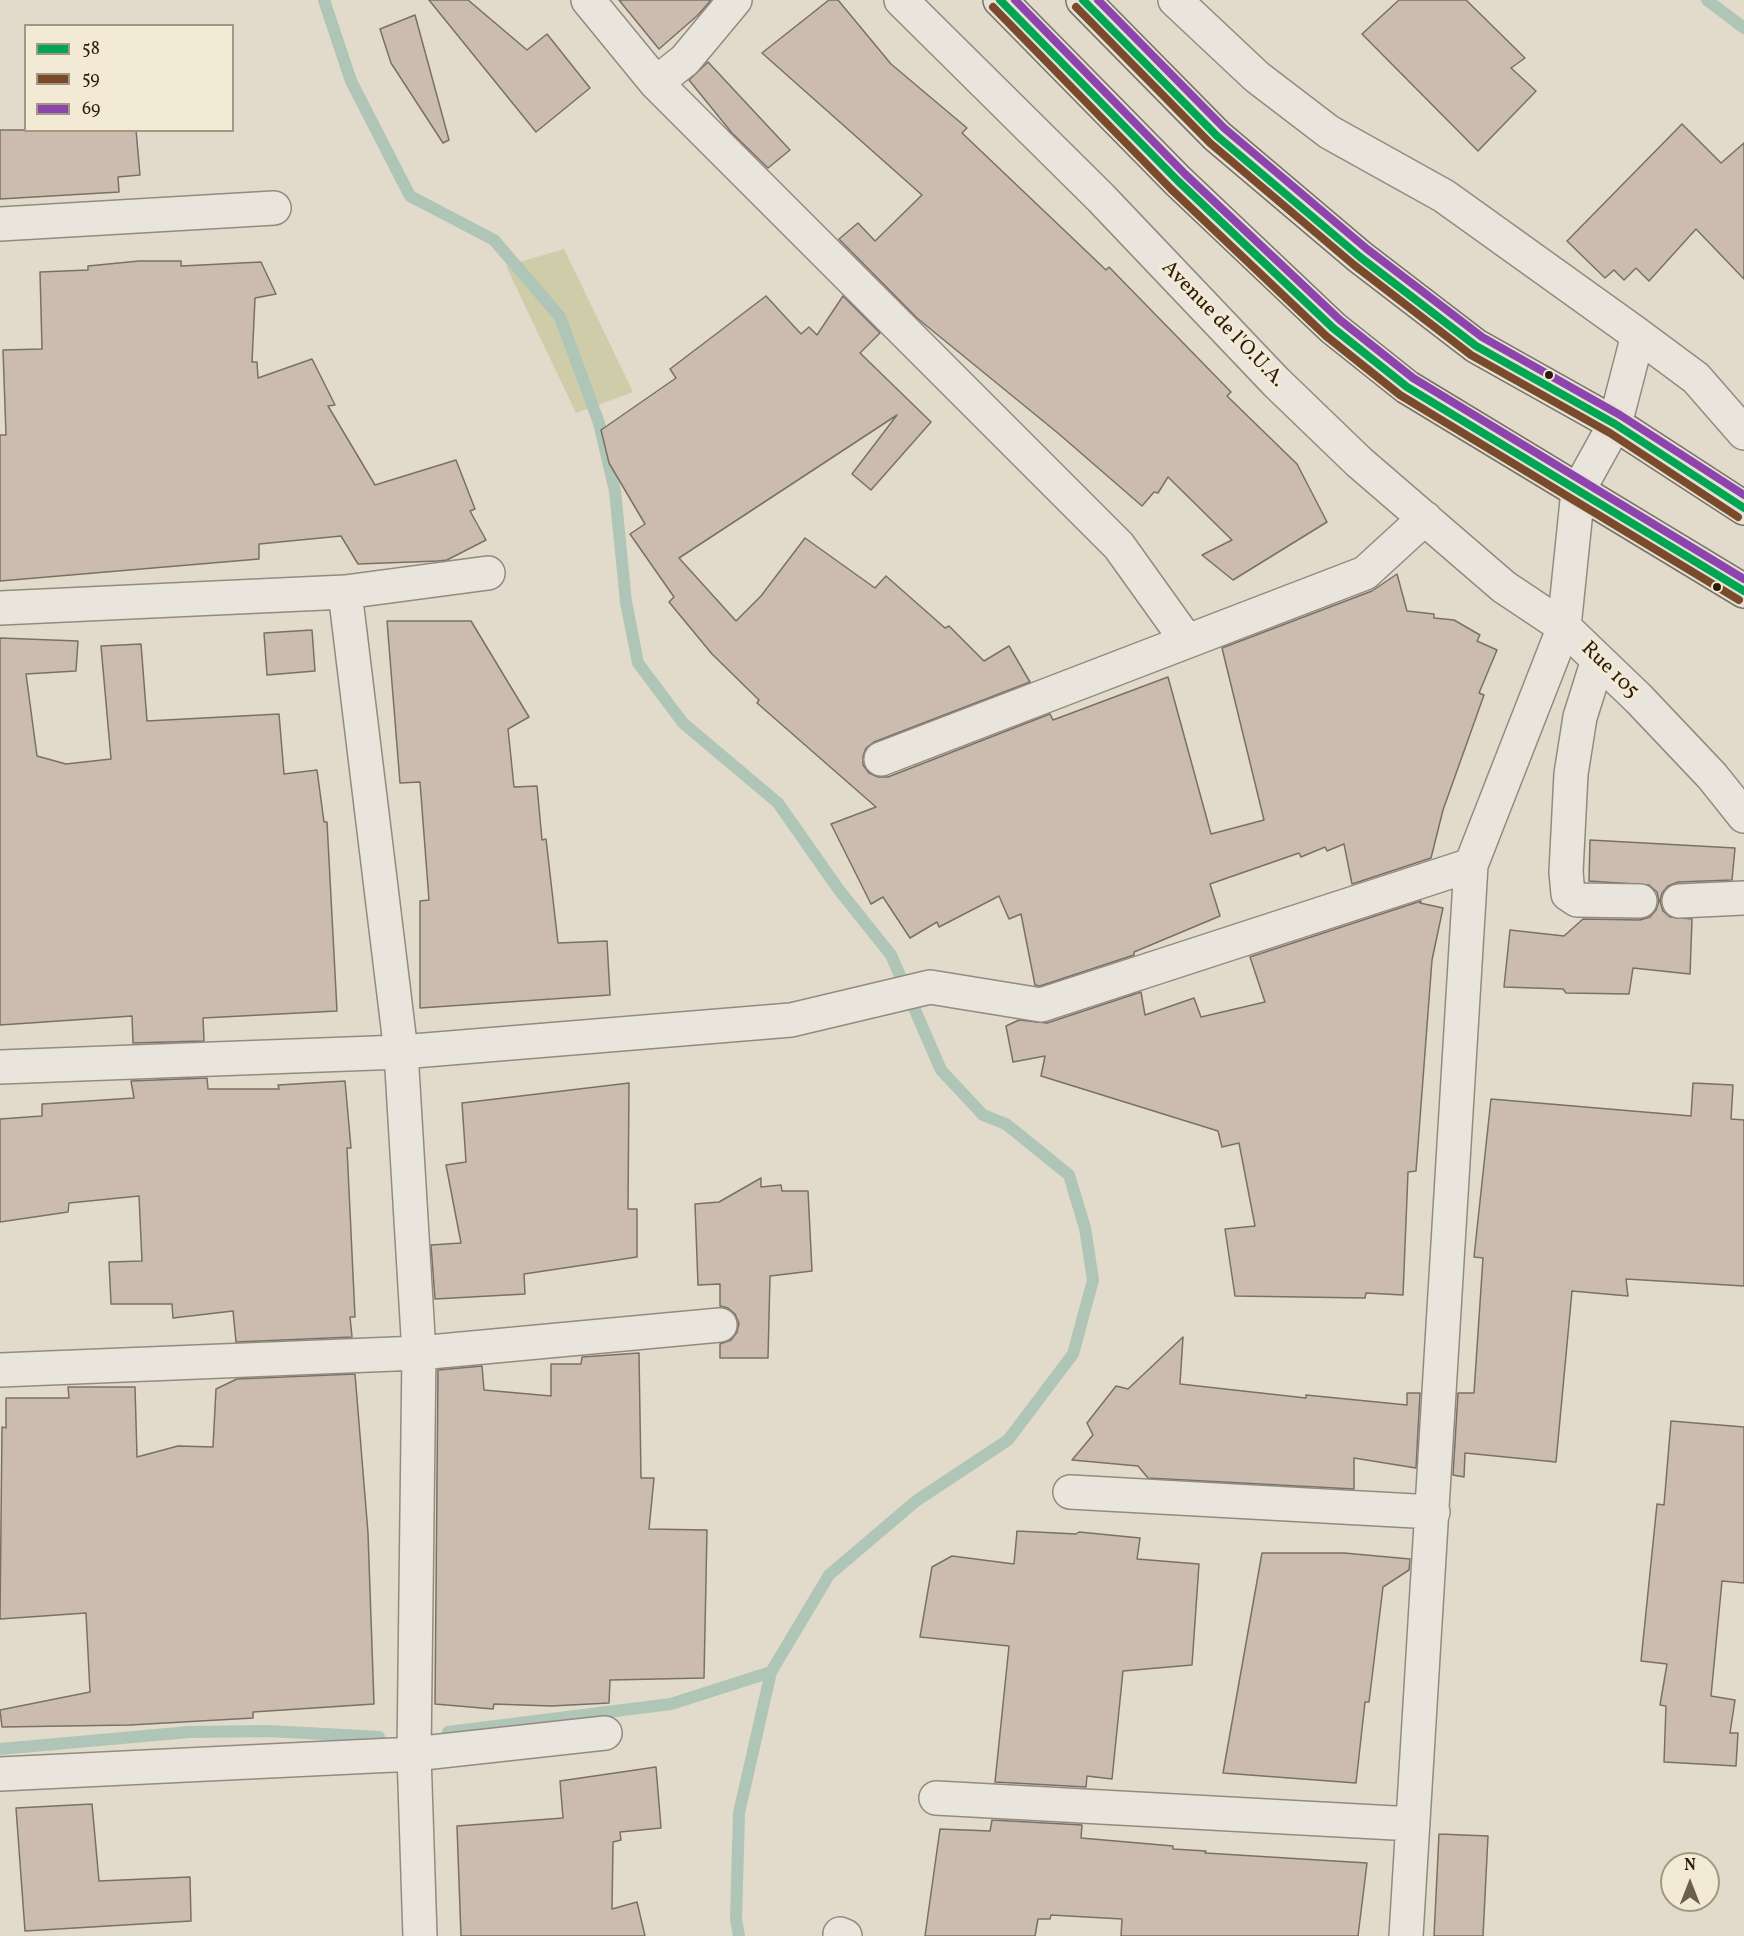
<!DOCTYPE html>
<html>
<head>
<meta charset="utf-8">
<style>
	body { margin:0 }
	#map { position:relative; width:1744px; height:1936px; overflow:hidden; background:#e2daca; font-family:Vollkorn,serif }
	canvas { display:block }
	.legend { position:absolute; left:24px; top:24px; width:210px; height:108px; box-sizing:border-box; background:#f3ead6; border:2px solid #a49884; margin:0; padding:8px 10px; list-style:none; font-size:18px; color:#2d1d08 }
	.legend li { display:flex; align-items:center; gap:12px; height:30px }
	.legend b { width:30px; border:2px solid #a49884 }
	.north { position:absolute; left:1660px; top:1852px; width:60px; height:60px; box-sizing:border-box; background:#f3ead6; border:2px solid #a49884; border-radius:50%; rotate:0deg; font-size:16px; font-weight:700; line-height:24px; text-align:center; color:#2d1d08 }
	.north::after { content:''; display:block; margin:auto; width:21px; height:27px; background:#6c5f4c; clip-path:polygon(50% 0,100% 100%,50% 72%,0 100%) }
</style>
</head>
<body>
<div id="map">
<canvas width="1744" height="1936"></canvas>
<ul class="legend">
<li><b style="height:8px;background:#00a651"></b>58</li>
<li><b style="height:8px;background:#7a4b2a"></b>59</li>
<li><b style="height:8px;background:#8e44ad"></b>69</li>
</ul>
<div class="north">N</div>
</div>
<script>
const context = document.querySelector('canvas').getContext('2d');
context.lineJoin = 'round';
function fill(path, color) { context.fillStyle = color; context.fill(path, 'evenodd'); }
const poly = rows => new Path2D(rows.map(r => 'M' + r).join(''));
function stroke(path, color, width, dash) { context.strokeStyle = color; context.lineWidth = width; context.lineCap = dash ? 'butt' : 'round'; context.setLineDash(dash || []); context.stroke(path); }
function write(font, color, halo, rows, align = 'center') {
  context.font = font + ' Vollkorn,serif'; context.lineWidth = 6; context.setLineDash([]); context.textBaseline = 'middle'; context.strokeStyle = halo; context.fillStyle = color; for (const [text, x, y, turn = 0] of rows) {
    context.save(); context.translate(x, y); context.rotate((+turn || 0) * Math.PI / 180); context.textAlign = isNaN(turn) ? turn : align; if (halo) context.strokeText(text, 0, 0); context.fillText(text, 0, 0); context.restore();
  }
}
fill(poly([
	[564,249,633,392,576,413,506,266]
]), '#cecca9');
stroke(poly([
	[324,0,351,81,410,196,494,240,560,317,599,423,615,491,626,602,638,663,683,723,778,803,839,890,891,955,941,1070,983,1115,1006,1124,1069,1175,1085,1228,1093,1280,1073,1354,1008,1440,916,1501,829,1575,771,1672,739,1813,736,1919,739,1936],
	[1707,0,1744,28],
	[448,1732,671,1704,771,1672],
	[0,1749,189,1732,269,1731,379,1737]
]), '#afc5b7', 12);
const building = poly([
	[429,0,468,0,527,50,547,34,590,88,536,132,429,0],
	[619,0,711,0,698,15,659,49,619,0],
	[829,0,838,0,891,64,967,128,962,133,1106,270,1109,267,1231,392,1227,396,1297,464,1327,522,1233,580,1202,555,1232,540,1168,477,1158,493,1154,492,1142,506,1059,434,917,318,839,239,858,223,875,241,922,195,762,53,829,0],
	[1399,0,1466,0,1525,58,1511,68,1536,91,1478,151,1362,34,1399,0],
	[415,15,449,140,443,143,391,63,380,29,415,15],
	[708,62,790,150,768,168,732,133,689,80,708,62],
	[1682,124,1721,163,1744,143,1744,279,1696,229,1649,281,1636,268,1624,280,1614,270,1605,278,1567,241,1682,124],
	[0,130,136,130,140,175,118,177,119,192,0,199,0,130],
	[139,261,181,261,181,266,261,262,276,294,255,298,252,362,257,362,258,378,312,359,335,405,328,406,375,485,456,460,475,509,470,511,486,540,447,560,438,561,358,564,341,536,259,544,259,559,0,581,0,435,6,435,3,350,42,349,40,272,88,270,88,266,139,261],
	[766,296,801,334,809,327,817,335,843,296,880,333,860,353,931,422,871,490,852,474,897,415,679,558,736,621,761,596,805,538,875,588,886,576,945,628,949,626,984,661,1009,646,1030,682,874,742,866,748,863,756,863,765,869,773,878,777,888,777,1050,714,1053,720,1168,677,1211,834,1264,820,1222,648,1372,591,1397,574,1407,611,1434,614,1434,618,1454,620,1480,635,1477,641,1497,650,1479,693,1484,695,1443,810,1431,858,1352,884,1344,844,1327,851,1325,847,1301,857,1299,853,1210,884,1220,916,1134,952,1134,955,1040,986,1035,985,1021,914,1009,919,999,896,939,927,937,922,910,938,883,897,871,904,831,824,876,807,757,703,759,700,712,654,669,602,674,597,630,534,645,524,609,463,601,430,676,378,670,369,766,296],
	[387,621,471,621,529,717,508,729,514,787,537,786,542,840,546,839,558,943,607,941,610,995,420,1008,420,901,429,900,420,782,400,783,387,621],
	[312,630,315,671,267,675,264,633,312,630],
	[0,638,78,641,76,671,26,674,37,756,66,764,111,759,101,646,141,644,147,721,279,714,284,774,317,770,324,822,327,822,337,1011,203,1018,204,1041,133,1043,132,1016,0,1025,0,638],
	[1590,840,1735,848,1732,880,1678,882,1668,886,1662,893,1660,901,1663,911,1670,917,1692,919,1690,974,1633,968,1629,994,1566,993,1563,989,1504,987,1510,930,1564,936,1583,919,1640,920,1650,917,1656,910,1659,901,1657,892,1649,885,1589,881,1590,840],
	[1421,901,1420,903,1443,908,1432,960,1416,1171,1408,1172,1403,1295,1366,1293,1365,1298,1235,1296,1225,1229,1255,1226,1239,1143,1222,1147,1218,1131,1041,1076,1045,1056,1013,1062,1006,1026,1019,1020,1047,1023,1141,992,1145,1015,1194,998,1201,1017,1265,1002,1250,957,1421,901],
	[207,1078,208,1089,279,1089,278,1085,345,1081,351,1148,347,1148,355,1317,350,1317,352,1337,236,1342,233,1311,173,1318,172,1304,111,1304,109,1262,142,1261,139,1196,69,1203,68,1212,0,1222,0,1119,42,1116,42,1104,134,1098,131,1081,207,1078],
	[629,1083,628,1209,637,1209,637,1257,524,1274,525,1294,435,1299,431,1245,461,1243,446,1165,466,1162,462,1103,629,1083],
	[1693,1083,1733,1085,1731,1119,1744,1120,1744,1286,1626,1279,1628,1296,1572,1291,1556,1462,1465,1453,1464,1477,1453,1475,1458,1393,1474,1393,1483,1258,1474,1257,1491,1099,1691,1116,1693,1083],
	[761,1178,761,1187,781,1185,782,1191,808,1191,812,1271,770,1276,768,1358,720,1358,720,1344,731,1340,737,1332,739,1323,735,1314,728,1308,720,1306,720,1284,698,1285,695,1204,719,1202,761,1178],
	[1183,1337,1180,1384,1306,1398,1306,1395,1407,1405,1407,1393,1420,1393,1416,1468,1354,1458,1354,1489,1148,1478,1138,1466,1072,1460,1093,1435,1087,1423,1116,1386,1128,1389,1183,1337],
	[639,1353,641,1478,654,1478,649,1529,707,1530,704,1678,610,1680,609,1703,551,1706,494,1704,493,1709,435,1704,438,1370,482,1366,484,1390,551,1396,551,1364,581,1364,582,1357,639,1353],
	[355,1374,368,1533,374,1704,253,1712,253,1718,130,1725,2,1727,0,1710,90,1692,86,1613,0,1619,2,1427,6,1428,6,1398,69,1398,68,1387,135,1387,137,1457,178,1446,213,1447,216,1389,237,1379,355,1374],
	[1671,1421,1744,1427,1744,1583,1722,1581,1711,1696,1735,1700,1730,1733,1738,1733,1736,1766,1664,1762,1666,1706,1660,1705,1667,1664,1641,1661,1657,1504,1664,1505,1671,1421],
	[1017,1531,1076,1534,1079,1532,1140,1538,1137,1559,1199,1564,1192,1665,1123,1671,1112,1779,1087,1776,1086,1787,995,1782,1009,1646,920,1637,932,1567,952,1556,1014,1564,1017,1531],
	[1262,1553,1344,1553,1410,1559,1409,1570,1383,1587,1369,1702,1365,1702,1356,1783,1223,1773,1262,1553],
	[656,1767,661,1828,620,1832,621,1840,613,1842,612,1909,637,1902,645,1936,461,1936,457,1826,563,1818,560,1781,656,1767],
	[92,1804,99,1881,190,1877,191,1921,25,1931,16,1808,92,1804],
	[992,1820,1082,1825,1081,1838,1173,1846,1173,1849,1206,1851,1205,1853,1367,1863,1358,1936,1121,1936,1122,1919,1051,1915,1050,1919,1038,1919,1035,1936,925,1936,940,1829,990,1831,992,1820],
	[1439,1834,1488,1836,1483,1936,1434,1936,1439,1834]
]);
fill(building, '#ccbcb0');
stroke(building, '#787166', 1.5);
const minor = poly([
	[588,0,656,83],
	[735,0,685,60,656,83,1119,546,1187,641],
	[1175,0,1257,77,1329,132,1444,196,1638,335,1615,424,1578,491,1564,627,1639,699,1712,776,1744,816],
	[0,224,274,208],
	[1638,335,1696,378,1744,433],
	[345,592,401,1052,419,1353,414,1754,420,1936],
	[0,608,345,592,488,573],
	[1598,660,1580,717,1571,774,1566,872,1568,894,1577,900,1640,901],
	[881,759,1365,573,1425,518],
	[1679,901,1744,898],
	[0,1067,401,1052,791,1020,930,987,1041,1005,1471,865,1564,627,1504,587,1359,462,1276,382,1101,198,901,0],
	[0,1370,419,1353,720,1325],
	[1070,1492,1433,1512],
	[0,1774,414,1754,605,1733],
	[936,1798,1413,1824],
	[840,1934,845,1936],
	[1406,1936,1471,865]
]);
const highway = poly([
	[1000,0,1178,181,1333,328,1407,387,1744,591],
	[1083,0,1217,136,1360,257,1476,346,1615,424,1744,508]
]);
stroke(minor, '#928b80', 36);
stroke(highway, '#787166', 36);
stroke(minor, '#e9e4dc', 33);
stroke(highway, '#e5e0d6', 33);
stroke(poly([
	[1000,0,1178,181,1333,328,1407,387,1744,591],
	[1083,0,1217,136,1360,257,1476,346,1615,424,1744,508]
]), '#00a651', 8);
stroke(poly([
	[993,7,1171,189,1326,336,1400,395,1739,600],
	[1076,7,1210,143,1354,265,1471,355,1610,433,1738,517]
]), '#7a4b2a', 8);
stroke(poly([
	[1015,0,1185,174,1340,320,1413,378,1744,579],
	[1098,0,1224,128,1367,249,1482,337,1620,415,1744,495]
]), '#8e44ad', 8);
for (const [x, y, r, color] of [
	[1549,375,5,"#2d1d08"],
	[1717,587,5,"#2d1d08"]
]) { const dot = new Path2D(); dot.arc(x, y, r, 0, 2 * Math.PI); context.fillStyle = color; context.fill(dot); stroke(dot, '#f3ead6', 2); }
write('21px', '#2d1d08', '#f3ead6', [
	["Avenue de l'O.U.A.",1222,325,46],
	["Rue 105",1609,671,44]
]);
</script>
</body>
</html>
